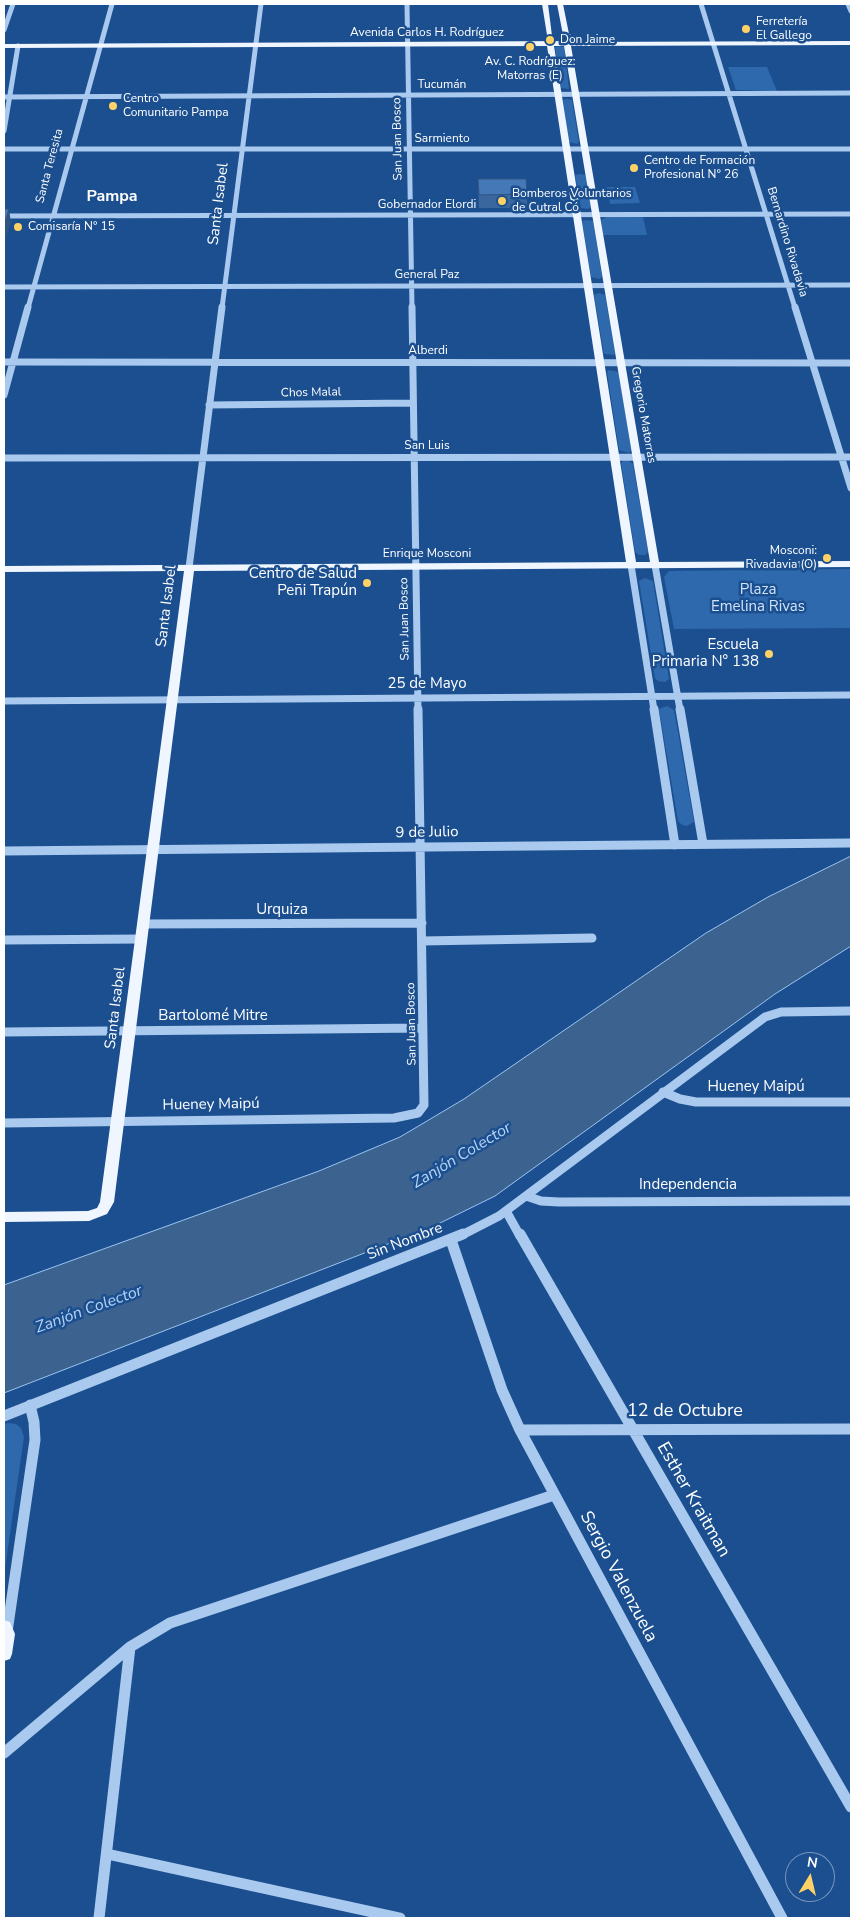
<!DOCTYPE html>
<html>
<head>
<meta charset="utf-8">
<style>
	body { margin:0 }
	#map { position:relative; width:855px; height:1922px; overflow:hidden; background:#1b4f8f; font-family:"Nunito Sans",sans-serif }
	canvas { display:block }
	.frame { position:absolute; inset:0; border:5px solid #fff; pointer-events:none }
	.north { position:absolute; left:785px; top:1852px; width:50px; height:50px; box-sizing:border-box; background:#1b4f8f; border:1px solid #7695bc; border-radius:50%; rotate:9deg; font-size:14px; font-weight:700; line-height:20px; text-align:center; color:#fff }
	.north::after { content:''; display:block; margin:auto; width:18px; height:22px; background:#ffd166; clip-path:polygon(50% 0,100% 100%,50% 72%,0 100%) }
</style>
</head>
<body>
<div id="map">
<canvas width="855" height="1922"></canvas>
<div class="frame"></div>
<div class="north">N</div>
</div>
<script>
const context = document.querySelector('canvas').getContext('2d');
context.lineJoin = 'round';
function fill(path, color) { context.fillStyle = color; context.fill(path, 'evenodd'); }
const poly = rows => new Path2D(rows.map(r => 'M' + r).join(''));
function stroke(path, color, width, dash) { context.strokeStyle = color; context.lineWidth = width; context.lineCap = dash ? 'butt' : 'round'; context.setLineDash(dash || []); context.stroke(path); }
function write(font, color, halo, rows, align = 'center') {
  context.font = font + ' "Nunito Sans",sans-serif'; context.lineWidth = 5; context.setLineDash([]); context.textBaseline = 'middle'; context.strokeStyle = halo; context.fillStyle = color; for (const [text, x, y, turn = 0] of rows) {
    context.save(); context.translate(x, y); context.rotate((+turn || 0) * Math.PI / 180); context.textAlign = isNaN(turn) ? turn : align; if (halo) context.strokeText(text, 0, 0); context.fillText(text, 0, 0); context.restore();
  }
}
fill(poly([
	[559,46,564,47,569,89,561,88,555,47],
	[728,67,767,67,777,91,736,90],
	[567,99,572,100,579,142,577,144,569,142,563,100],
	[581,174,585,175,591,207,588,209,581,208,575,175],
	[607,187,635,187,640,203,610,204],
	[607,217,643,217,647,235,603,235,601,220],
	[586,220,593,221,602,277,599,279,591,277,582,221],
	[599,293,605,295,615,354,614,355,604,354,594,295],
	[609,370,619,372,631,450,629,453,619,450,607,372],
	[623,461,629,461,633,464,648,552,645,555,639,555,635,552,621,463],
	[851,569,851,628,674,629,664,577,669,571],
	[645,578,653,581,669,679,665,682,658,681,655,678,639,581],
	[667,706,674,710,694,822,687,826,682,825,678,821,659,709],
	[8,1423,16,1424,21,1428,24,1437,4,1575,4,1424]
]), '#2e69ad');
const water = poly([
	[851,856,851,946,775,994,495,1196,434,1226,4,1393,4,1285,319,1171,400,1137,464,1099,706,933,768,897,851,856]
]);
fill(water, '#3c6290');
stroke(water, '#9cc4f0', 1);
stroke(poly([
	[407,4,412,308],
	[701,4,795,308],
	[848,4,851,11],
	[4,30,13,4],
	[4,97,851,93],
	[4,131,18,46],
	[4,149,851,149],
	[4,216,851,214],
	[4,287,851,285],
	[28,308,112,4],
	[222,308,261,4]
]), '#a9c9ee', 5);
stroke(poly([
	[412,307,418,710],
	[795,307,851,488],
	[4,362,851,363],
	[4,395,28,307],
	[209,405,413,403],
	[4,458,851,457],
	[631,565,654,710],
	[655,565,680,710],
	[189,568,222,307],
	[4,701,851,695]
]), '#a9c9ee', 7);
stroke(poly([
	[654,709,675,845],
	[680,709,703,844],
	[4,851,851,843],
	[143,924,422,923],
	[4,940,141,939],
	[422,941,592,938],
	[4,1032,423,1028],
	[663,1092,680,1099,696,1102,851,1102],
	[4,1123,394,1118,418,1113,424,1105,418,709],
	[526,1196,541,1201,559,1202,851,1201],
	[506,1211,520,1236],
	[460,1236,499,1216,765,1017,781,1012,851,1011]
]), '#a9c9ee', 9);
stroke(poly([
	[520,1234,851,1807],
	[451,1240,502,1390,520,1430,782,1918],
	[4,1416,463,1234],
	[520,1430,851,1429],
	[7,1632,35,1440,34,1422,30,1405],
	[4,1753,130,1647,170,1623,554,1495],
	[107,1854,400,1918],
	[99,1918,130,1647]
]), '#a9c9ee', 11);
fill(poly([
	[542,4,548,4,552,36,547,35,542,4],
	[557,4,563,4,569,34,578,38,577,42,851,41,851,45,571,46,659,562,851,561,851,567,194,571,114,1202,107,1214,89,1221,4,1222,4,1212,88,1211,97,1208,100,1202,184,571,4,572,4,566,626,562,547,46,4,48,4,44,572,41,563,35,557,4],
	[554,46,564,46,650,562,636,562,554,46],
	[4,1620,10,1622,15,1634,12,1654,10,1659,4,1661,4,1620]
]), '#f0f6ff');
fill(poly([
	[478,179,527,194,527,208,479,208]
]), '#3a679d');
fill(poly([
	[9,209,11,223,5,240,4,225]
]), '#305480');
const building = poly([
	[478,179,526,179,527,194,479,195,478,179],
	[4,209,9,209,4,225,4,209]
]);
fill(building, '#4478b7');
stroke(building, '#305480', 1);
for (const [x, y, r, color] of [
	[746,29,5,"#ffd166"],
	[550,40,5,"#ffd166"],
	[530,47,5,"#ffd166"],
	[113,106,5,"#ffd166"],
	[634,168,5,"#ffd166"],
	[502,201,5,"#ffd166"],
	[18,227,5,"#ffd166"],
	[827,558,5,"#ffd166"],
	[367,583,5,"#ffd166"],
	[769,654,5,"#ffd166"]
]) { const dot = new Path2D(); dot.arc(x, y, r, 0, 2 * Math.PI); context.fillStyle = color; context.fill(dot); stroke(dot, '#1b4f8f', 2); }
write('12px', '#fff', '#1b4f8f', [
	["Ferretería",756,22],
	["El Gallego",756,36],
	["Don Jaime",560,40],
	["Av. C. Rodríguez:",530,62,"center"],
	["Matorras (E)",530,76,"center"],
	["Centro",123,99],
	["Comunitario Pampa",123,113],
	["Centro de Formación",644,161],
	["Profesional N° 26",644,175],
	["Bomberos Voluntarios",512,194],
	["de Cutral Có",512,208],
	["Comisaría N° 15",28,227],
	["Mosconi:",817,551,"right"],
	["Rivadavia (O)",817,565,"right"]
], 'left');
write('12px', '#fff', '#1b4f8f', [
	["Avenida Carlos H. Rodríguez",427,33],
	["Tucumán",442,85],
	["San Juan Bosco",398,139,-91],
	["Sarmiento",442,139],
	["Santa Teresita",50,166,-75],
	["Gobernador Elordi",427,205],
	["Bernardino Rivadavia",787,242,73],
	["General Paz",427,275],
	["Alberdi",428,351],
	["Chos Malal",311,393,-1],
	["Gregorio Matorras",643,415,80],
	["San Luis",427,446],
	["Enrique Mosconi",427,554],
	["San Juan Bosco",405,619,-91],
	["San Juan Bosco",412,1024,-91]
]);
write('15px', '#fff', '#1b4f8f', [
	["Santa Isabel",219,204,-83],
	["Santa Isabel",167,606,-83],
	["25 de Mayo",427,684],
	["9 de Julio",427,833,-1],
	["Urquiza",282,910],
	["Santa Isabel",116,1008,-83],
	["Bartolomé Mitre",213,1016],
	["Hueney Maipú",756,1087],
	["Hueney Maipú",211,1105,-1],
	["Independencia",688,1185],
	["Sin Nombre",405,1242,-21]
]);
write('15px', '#fff', '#1b4f8f', [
	["Centro de Salud",357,574],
	["Peñi Trapún",357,591],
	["Escuela",759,645],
	["Primaria N° 138",759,662]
], 'right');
write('15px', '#cfe3fa', '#1b4f8f', [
	["Plaza",758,590],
	["Emelina Rivas",758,607]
]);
write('bold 16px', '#fff', '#1b4f8f', [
	["Pampa",112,197]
]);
write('italic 16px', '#b5d3f5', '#1b4f8f', [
	["Zanjón Colector",462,1156,-31],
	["Zanjón Colector",89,1310,-20]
]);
write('18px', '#fff', '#1b4f8f', [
	["12 de Octubre",685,1412],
	["Esther Kraitman",693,1500,60],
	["Sergio Valenzuela",618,1577,62]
]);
</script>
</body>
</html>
